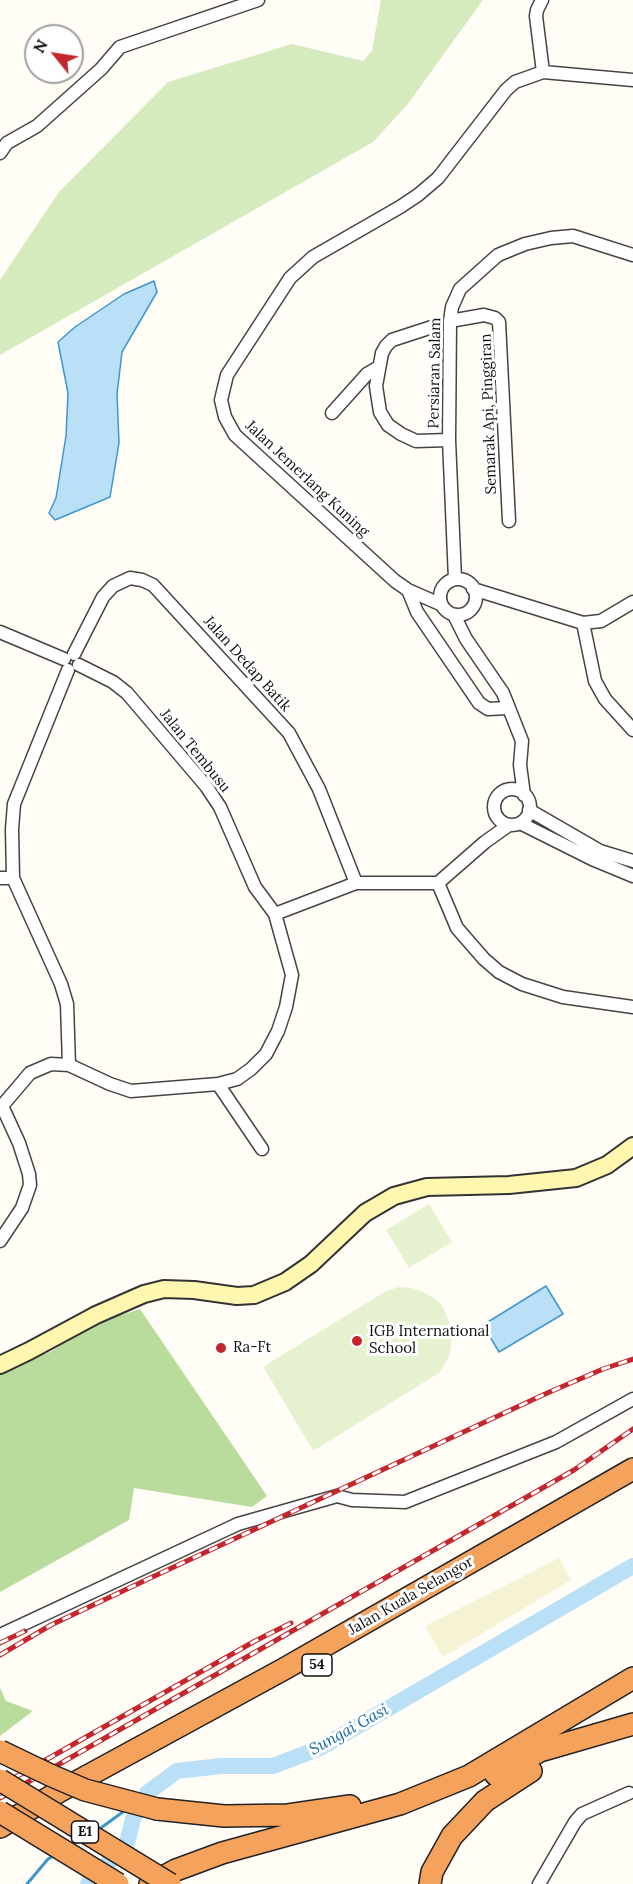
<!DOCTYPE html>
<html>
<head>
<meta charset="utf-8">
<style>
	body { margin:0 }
	#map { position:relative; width:633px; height:1884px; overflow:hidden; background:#fffdf5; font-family:Lora,serif }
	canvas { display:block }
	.north { position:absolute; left:24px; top:24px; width:60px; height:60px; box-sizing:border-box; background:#fff; border:2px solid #a0a0a0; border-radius:50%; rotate:300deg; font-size:16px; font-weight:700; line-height:24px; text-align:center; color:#111 }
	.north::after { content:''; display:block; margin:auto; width:21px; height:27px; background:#c4262e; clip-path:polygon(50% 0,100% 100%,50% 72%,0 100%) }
</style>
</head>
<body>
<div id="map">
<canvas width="633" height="1884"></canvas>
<div class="north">N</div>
</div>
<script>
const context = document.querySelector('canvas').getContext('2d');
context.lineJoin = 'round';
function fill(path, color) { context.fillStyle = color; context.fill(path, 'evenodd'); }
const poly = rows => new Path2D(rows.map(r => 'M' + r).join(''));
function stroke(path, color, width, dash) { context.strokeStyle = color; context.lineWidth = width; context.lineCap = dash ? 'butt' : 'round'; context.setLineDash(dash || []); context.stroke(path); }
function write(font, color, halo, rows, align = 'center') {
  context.font = font + ' Lora,serif'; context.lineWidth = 6; context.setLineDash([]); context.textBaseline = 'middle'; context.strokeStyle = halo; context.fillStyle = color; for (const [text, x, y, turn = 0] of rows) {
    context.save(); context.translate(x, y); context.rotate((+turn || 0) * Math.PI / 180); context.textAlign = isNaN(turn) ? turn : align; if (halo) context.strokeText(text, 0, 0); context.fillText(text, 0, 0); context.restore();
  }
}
fill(poly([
	[559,1558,571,1580,443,1657,425,1626]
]), '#f6f3d4');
fill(poly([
	[381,0,483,0,407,105,373,142,0,355,0,280,59,192,168,82,292,44,363,61,372,51]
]), '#d5ebbd');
fill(poly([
	[140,1309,267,1496,252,1507,134,1488,129,1520,0,1592,0,1368,50,1352,96,1323],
	[0,1688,6,1701,33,1711,0,1736]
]), '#b9dc9c');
fill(poly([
	[429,1204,452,1242,409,1268,386,1230],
	[399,1287,412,1288,425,1293,434,1298,442,1305,453,1331,449,1357,439,1373,318,1448,312,1449,264,1368,269,1363,386,1291]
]), '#e6f2cf');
const water = poly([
	[154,281,157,292,122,352,117,394,119,443,110,497,55,520,49,513,56,498,66,436,68,393,58,342,75,327,124,294,154,281],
	[546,1286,563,1314,499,1352,483,1325,546,1286]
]);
fill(water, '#b9e0f7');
stroke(water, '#3f96cf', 1.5);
stroke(poly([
	[98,1830,127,1809],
	[70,1846,82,1839],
	[27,1884,48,1859,53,1856]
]), '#3f96cf', 3);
stroke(poly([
	[88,1884,127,1843,133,1819,147,1793,177,1771,221,1766,273,1766,320,1748,633,1566]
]), '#b9e0f7', 16);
const street = poly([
	[542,0,537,10,536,16,543,72],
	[0,153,7,143,37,126,101,69,120,47,258,0],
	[450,321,484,315,495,318,499,322,509,521],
	[432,327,392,340,386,346,382,353,376,386,380,412,388,425,401,434,416,441,449,440],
	[332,413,367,374,379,367],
	'440 597a18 18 0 1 1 36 0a18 18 0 1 1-36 0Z',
	[455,579,449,440,450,321,452,307,460,289,498,255,525,244,551,238,573,236,633,255],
	[473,589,583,623,601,621,633,602],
	[408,590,417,612,479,703,488,709,508,708],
	[440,604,408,590,395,581,235,435,225,417,221,400,227,375,290,278,313,257,400,207,418,195,438,178,506,90,515,82,543,72,633,80],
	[454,615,466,639,503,693,522,741,520,765,524,795],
	[583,623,595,681,605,699,633,730],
	[0,632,64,659],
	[74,654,103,597,113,586,130,578,142,580,153,585,289,733,319,789,356,883],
	[68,670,14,804,12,829,13,878,61,984,67,1004,69,1065],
	'494 807a18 18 0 1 1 36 0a18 18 0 1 1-36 0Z',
	[529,810,600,851,633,861],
	[520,823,592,859,633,876],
	[0,878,13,878],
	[438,883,457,928,484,959,499,972,522,984,563,997,633,1007],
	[275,914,356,883,438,883,485,842,509,825],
	[218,1084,262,1149],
	[2,1106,30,1073,51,1064,69,1065,110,1084,131,1091,218,1084,237,1079,251,1069,266,1054,278,1031,286,1007,292,975,275,914,255,887,220,807,206,786,127,693,113,682,79,665],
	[0,1241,22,1208,30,1185,29,1174,19,1143,2,1106],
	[0,1635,238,1524,337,1496,352,1500,405,1502,556,1442,633,1399],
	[539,1884,575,1822,582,1814,629,1793]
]);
const secondary = poly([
	[0,1365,29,1351,96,1315,144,1294,164,1289,194,1290,237,1296,254,1295,285,1282,311,1264,365,1213,394,1196,427,1187,509,1185,576,1178,607,1165,633,1146]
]);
const highway = poly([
	[496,1775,540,1751,633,1724],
	[157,1809,224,1816,288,1815,350,1806],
	[0,1827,60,1791,284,1669,633,1469],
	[150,1884,176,1870,222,1853,400,1804,469,1776,633,1678],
	[430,1884,432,1872,452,1836,485,1801,531,1771]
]);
stroke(street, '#444', 15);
stroke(secondary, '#333', 20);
stroke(highway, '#222', 24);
stroke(street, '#fff', 12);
stroke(secondary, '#fff6b0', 16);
stroke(highway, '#f5a25d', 21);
const rail = poly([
	[0,1643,25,1631],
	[0,1655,51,1625,146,1580,545,1394,603,1369,633,1359],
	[0,1786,255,1641,291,1623],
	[0,1798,574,1470,633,1429]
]);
stroke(rail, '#c4262e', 5);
stroke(rail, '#fff', 3, [9]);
const highwayBridge = poly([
	[0,1751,50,1775,85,1790,157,1809],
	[0,1780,170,1884],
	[0,1812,118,1884]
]);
stroke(highwayBridge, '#222', 24, []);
stroke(highwayBridge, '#f5a25d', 21);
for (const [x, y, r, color] of [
	[357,1341,6,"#c4262e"],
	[221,1348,6,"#c4262e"]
]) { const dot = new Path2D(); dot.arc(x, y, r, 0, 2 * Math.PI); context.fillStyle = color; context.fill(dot); stroke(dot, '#fff', 2); }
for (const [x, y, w] of [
	[317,1665,30],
	[85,1832,27]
]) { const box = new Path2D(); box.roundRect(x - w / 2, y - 11, w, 22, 4.5); context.fillStyle = '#fff'; context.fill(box); stroke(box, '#111', 1.5); }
write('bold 14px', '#111', null, [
	["54",317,1665],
	["E1",85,1832]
]);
write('15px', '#111', '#fff', [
	["Persiaran Salam",435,373,-89],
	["Semarak Api, Pinggiran",489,414,-92],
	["Jalan Jemerlang Kuning",307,479,43],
	["Jalan Dedap Batik",247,664,48],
	["Jalan Tembusu",195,751,51],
	["Jalan Kuala Selangor",411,1596,-30]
]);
write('15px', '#111', '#fff', [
	["IGB International",369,1332],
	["School",369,1349],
	["Ra-Ft",233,1348]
], 'left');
write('italic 16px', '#1768a6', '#fff', [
	["Sungai Gasi",349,1730,-29]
]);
</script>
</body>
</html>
